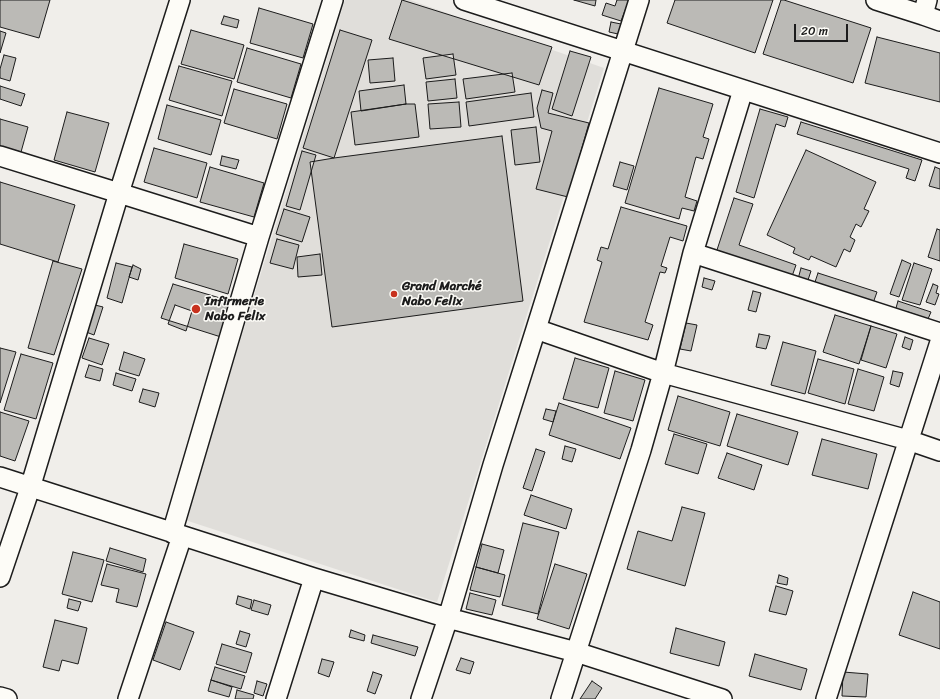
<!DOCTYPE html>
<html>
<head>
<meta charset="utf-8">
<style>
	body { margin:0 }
	#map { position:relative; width:940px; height:699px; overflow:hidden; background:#f0eeea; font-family:Sriracha,sans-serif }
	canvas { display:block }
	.scale { position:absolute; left:794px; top:24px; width:54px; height:18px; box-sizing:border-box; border:2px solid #1c1c1c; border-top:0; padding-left:5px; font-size:12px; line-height:14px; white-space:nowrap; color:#1c1c1c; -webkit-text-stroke:3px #fdfcf7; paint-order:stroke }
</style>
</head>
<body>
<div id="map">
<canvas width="940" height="699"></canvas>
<div class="scale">20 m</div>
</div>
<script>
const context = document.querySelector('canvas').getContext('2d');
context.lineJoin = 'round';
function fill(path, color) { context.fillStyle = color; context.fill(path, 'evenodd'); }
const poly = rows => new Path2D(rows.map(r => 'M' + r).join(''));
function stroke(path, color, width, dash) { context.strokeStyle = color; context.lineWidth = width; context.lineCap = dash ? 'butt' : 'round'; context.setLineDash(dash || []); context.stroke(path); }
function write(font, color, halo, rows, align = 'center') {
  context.font = font + ' Sriracha,sans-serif'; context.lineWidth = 3; context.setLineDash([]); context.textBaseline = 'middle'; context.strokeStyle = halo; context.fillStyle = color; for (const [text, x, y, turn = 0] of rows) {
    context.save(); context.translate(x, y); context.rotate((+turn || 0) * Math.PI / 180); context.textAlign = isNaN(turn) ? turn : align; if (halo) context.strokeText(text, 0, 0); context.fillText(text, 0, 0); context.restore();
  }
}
fill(poly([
	[345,0,410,0,604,68,437,602,185,520]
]), '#e0deda');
const building = poly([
	[0,0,50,0,39,38,0,27,0,0],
	[402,0,552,47,539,85,389,39,402,0],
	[574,0,596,0,595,6,574,0],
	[617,0,629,0,621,21,602,15,606,3,615,6,617,0],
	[675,0,773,0,755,53,667,23,675,0],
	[781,0,784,0,871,28,853,83,763,54,781,0],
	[259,8,313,24,303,58,250,43,259,8],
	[224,16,239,20,237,28,221,24,224,16],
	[611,22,621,24,618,34,609,32,611,22],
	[191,30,244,45,234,79,181,64,191,30],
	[340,30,372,40,334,158,303,148,340,30],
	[0,31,6,33,0,53,0,31],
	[877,37,940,53,940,102,865,83,877,37],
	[247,48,301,64,291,98,237,82,247,48],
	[570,51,591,57,572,116,552,109,570,51],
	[453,54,456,75,426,79,423,58,453,54],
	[4,55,16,58,10,81,0,78,0,69,4,55],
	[393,58,395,81,370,83,368,60,393,58],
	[179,66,232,81,222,116,169,100,179,66],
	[512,73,515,92,466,99,463,79,512,73],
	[455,79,457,98,428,101,426,82,455,79],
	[404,85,406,104,361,111,359,91,404,85],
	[0,86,25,94,21,106,0,99,0,86],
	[659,88,713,104,703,137,709,139,703,159,696,157,685,197,697,201,694,211,682,208,679,219,625,203,659,88],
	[234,89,287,104,277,139,224,123,234,89],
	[542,90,553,93,548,113,589,123,568,197,536,189,552,131,541,128,537,108,542,90],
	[531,93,534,117,469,126,466,102,531,93],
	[459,102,461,127,430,129,428,104,459,102],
	[406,104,415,104,419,137,355,145,351,112,406,104],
	[167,105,221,120,211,155,158,139,167,105],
	[760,109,788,117,785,127,776,124,754,198,736,192,760,109],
	[67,112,109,123,95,172,54,160,67,112],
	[0,119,28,127,21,152,0,146,0,119],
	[801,122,922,160,915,181,906,178,909,169,797,134,801,122],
	[536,127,540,162,515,165,511,130,536,127],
	[502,136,523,301,332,327,310,162,334,158,502,136],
	[154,148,207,163,197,198,144,182,154,148],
	[806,150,876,182,864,209,869,211,861,227,856,224,850,237,855,240,850,252,844,249,836,267,811,256,809,260,793,253,795,248,767,235,806,150],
	[302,151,316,155,300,210,286,206,302,151],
	[222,156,239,160,236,169,220,165,222,156],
	[620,162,634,166,627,190,613,186,620,162],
	[210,167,264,183,254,217,200,202,210,167],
	[935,167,940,169,940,189,929,186,935,167],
	[0,182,75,205,58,262,0,244,0,182],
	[734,198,753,204,739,245,796,265,790,282,715,256,734,198],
	[621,207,687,226,683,241,670,237,661,266,667,268,665,273,660,272,645,322,653,325,648,340,584,322,602,262,597,260,601,247,608,249,621,207],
	[284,209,310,217,302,242,276,234,284,209],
	[937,229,940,230,940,261,928,257,937,229],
	[277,239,299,245,293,269,270,263,277,239],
	[184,244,238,259,228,294,175,278,184,244],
	[320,254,322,275,298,277,297,257,320,254],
	[902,260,911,264,899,297,890,294,902,260],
	[53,261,82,269,54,355,28,348,53,261],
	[116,263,132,267,122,303,107,298,116,263],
	[914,263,932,269,920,305,902,300,914,263],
	[133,265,141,269,138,280,129,277,133,265],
	[801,268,811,271,806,286,797,283,801,268],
	[818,273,877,292,872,306,813,288,818,273],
	[704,278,715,281,712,290,702,287,704,278],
	[173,284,230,301,221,337,161,318,173,284],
	[933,284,938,286,936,293,939,294,935,305,926,302,933,284],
	[753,291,761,293,756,312,748,310,753,291],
	[898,301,931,312,928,319,908,312,906,319,894,315,898,301],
	[95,305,103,307,94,335,86,332,95,305],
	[175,305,192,311,186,331,168,324,175,305],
	[835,315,871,326,859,364,823,352,835,315],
	[686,323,697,325,691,351,680,349,686,323],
	[871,326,897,334,886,368,861,360,871,326],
	[759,334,770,336,766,349,756,347,759,334],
	[905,337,913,340,910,350,902,347,905,337],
	[89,338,109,344,102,365,82,358,89,338],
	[783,342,816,351,805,394,771,385,783,342],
	[0,348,16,352,0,403,0,348],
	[124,352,145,359,139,376,119,370,124,352],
	[21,354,53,363,36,419,4,410,21,354],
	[575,358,609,368,598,408,563,399,575,358],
	[818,359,854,369,845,404,808,393,818,359],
	[89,365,103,369,100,381,85,377,89,365],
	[858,369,884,377,874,411,848,404,858,369],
	[615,371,645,380,633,421,604,413,615,371],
	[893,371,903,373,899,387,890,384,893,371],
	[116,373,136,379,132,391,113,385,116,373],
	[143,389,159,393,155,407,139,402,143,389],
	[678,396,730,412,720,446,668,430,678,396],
	[559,403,631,428,620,459,549,435,559,403],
	[546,409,556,411,553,422,543,419,546,409],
	[0,412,29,421,15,461,0,456,0,412],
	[737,414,798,432,788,465,727,446,737,414],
	[674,434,707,444,698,474,665,464,674,434],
	[822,439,877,454,868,489,812,475,822,439],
	[565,446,576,449,572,462,562,459,565,446],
	[536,449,545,452,532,491,523,488,536,449],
	[727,453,762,465,754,490,718,478,727,453],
	[531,495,572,509,566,529,524,515,531,495],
	[682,507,705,513,685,586,627,569,638,531,672,541,682,507],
	[523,523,559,532,538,614,502,605,523,523],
	[482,544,504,550,498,573,476,567,482,544],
	[110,548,146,559,143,572,106,561,110,548],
	[73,552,104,560,92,602,62,594,73,552],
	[107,564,146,574,137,607,116,602,119,589,101,585,107,564],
	[555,564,587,574,569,629,537,619,555,564],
	[476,567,505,575,500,597,470,590,476,567],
	[779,575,788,578,787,585,777,583,779,575],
	[776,586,793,591,786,615,769,611,776,586],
	[913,592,940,602,940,649,899,635,913,592],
	[470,593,496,600,492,615,466,609,470,593],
	[238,596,252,600,250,609,236,604,238,596],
	[69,599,81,602,78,611,67,608,69,599],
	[254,600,271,605,268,615,251,610,254,600],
	[55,620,87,628,78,664,62,660,59,671,43,667,55,620],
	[166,622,194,632,180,670,153,660,166,622],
	[676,628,725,642,719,666,670,653,676,628],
	[351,630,365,635,364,641,349,637,351,630],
	[240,631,250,634,246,647,236,644,240,631],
	[373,635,418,647,415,656,371,643,373,635],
	[222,644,252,653,246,673,216,664,222,644],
	[755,654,807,669,801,690,749,676,755,654],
	[461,658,474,662,470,674,456,670,461,658],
	[322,659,334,662,329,677,318,673,322,659],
	[215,667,245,676,241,689,211,680,215,667],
	[373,672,382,675,375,694,367,691,373,672],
	[843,672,868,674,866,697,842,696,843,672],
	[211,680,232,687,229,697,208,691,211,680],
	[257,681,267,684,263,696,254,693,257,681],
	[592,681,602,688,595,699,580,699,592,681],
	[237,690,254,695,253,699,235,699,237,690]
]);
fill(building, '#bbbab6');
stroke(building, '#1c1c1c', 1);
const minor = poly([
	[464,0,940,153],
	[876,0,923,15,927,0],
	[923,15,940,21],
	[0,156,119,193,259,237],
	[693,253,940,333],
	[536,329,663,373,908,440,940,451],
	[0,477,314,578,448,618,576,652,722,699],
	[172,533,259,237,333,0],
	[0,577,30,488,119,193,180,0],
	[0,697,7,699],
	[128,699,182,536],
	[276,699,314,578],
	[421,699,448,618,493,465,536,329,639,0],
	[561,699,641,450,663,373,693,253,743,90],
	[826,699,940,342]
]);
stroke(minor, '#1c1c1c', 22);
stroke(minor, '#fdfcf7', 19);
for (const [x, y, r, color] of [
	[394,294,4,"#c8321e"],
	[196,309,5,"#c8321e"]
]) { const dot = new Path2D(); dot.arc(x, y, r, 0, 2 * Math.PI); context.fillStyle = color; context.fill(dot); stroke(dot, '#fdfcf7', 1.5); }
write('bold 13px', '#1c1c1c', '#fdfcf7', [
	["Grand Marché",402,287],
	["Nabo Felix",402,302],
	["Infirmerie",205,302],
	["Nabo Felix",205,317]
], 'left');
</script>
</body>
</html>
